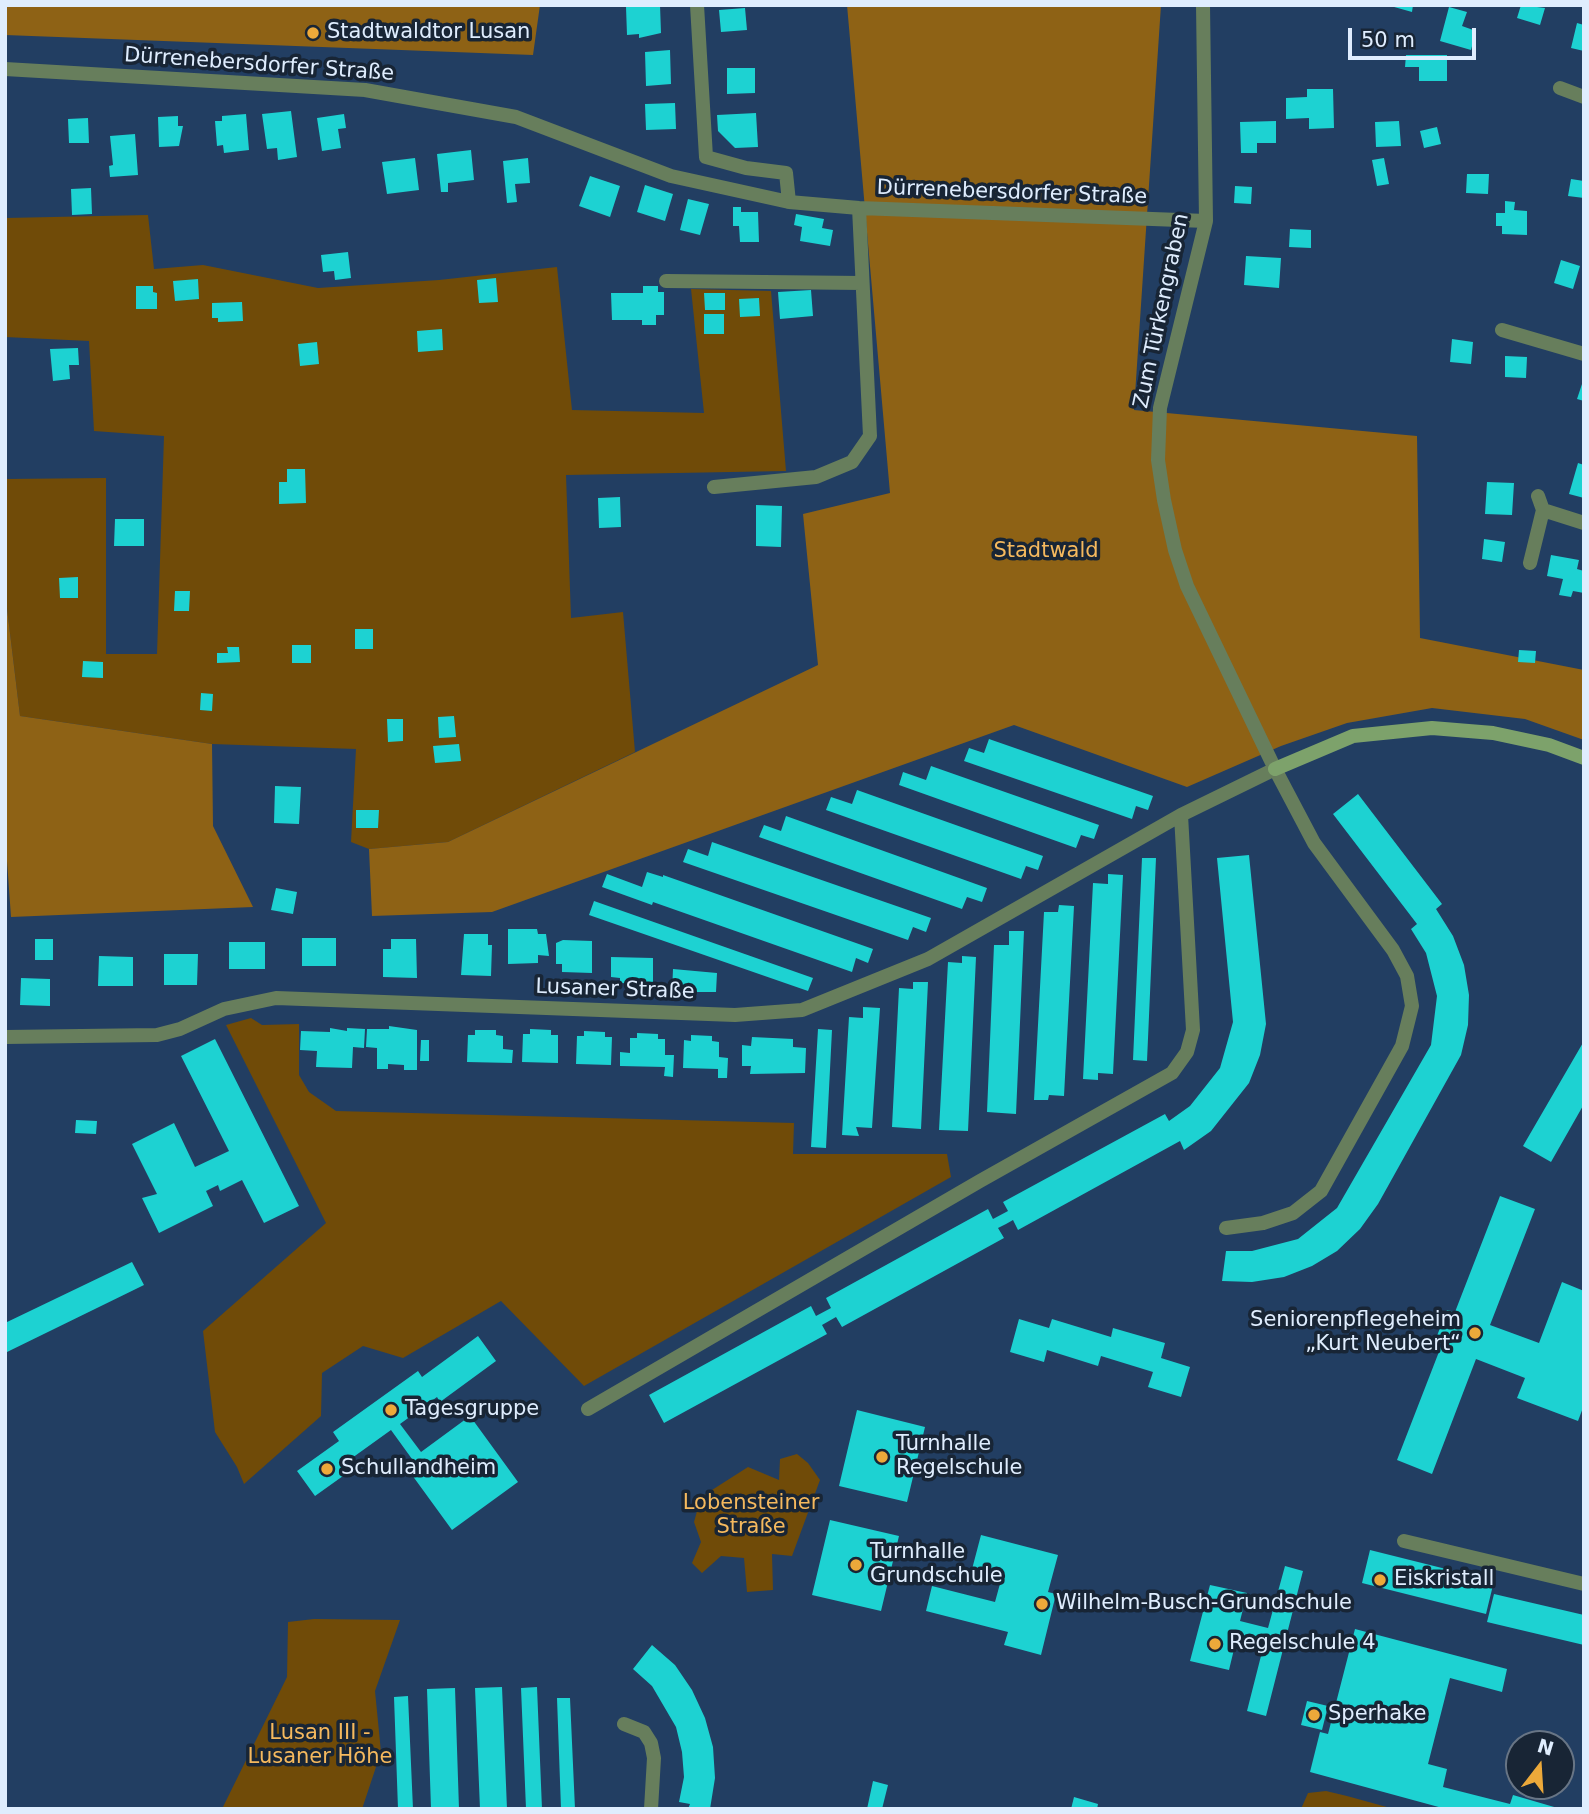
<!DOCTYPE html>
<html>
<head>
<meta charset="utf-8">
<style>
	body { margin:0 }
	#map { position:relative; width:1589px; height:1814px; overflow:hidden; background:#223e62; font-family:"DejaVu Sans",sans-serif }
	canvas { display:block }
	.frame { position:absolute; inset:0; border:7px solid #dfedfe; pointer-events:none }
	.north { position:absolute; left:1505px; top:1730px; width:70px; height:70px; box-sizing:border-box; background:#182535; border:2px solid #687585; border-radius:50%; rotate:17deg; font-size:19px; font-weight:700; line-height:28px; text-align:center; color:#dfedfe }
	.north::after { content:''; display:block; margin:auto; width:24px; height:32px; background:#eca93a; clip-path:polygon(50% 0,100% 100%,50% 72%,0 100%) }
	.scale { position:absolute; left:1348px; top:28px; width:128px; height:32px; box-sizing:border-box; border:4px solid #dfedfe; border-top:0; padding-left:9px; font-size:21px; line-height:24px; white-space:nowrap; color:#dfedfe; -webkit-text-stroke:5px #182535; paint-order:stroke }
</style>
</head>
<body>
<div id="map">
<canvas width="1589" height="1814"></canvas>
<div class="frame"></div>
<div class="north">N</div>
<div class="scale">50 m</div>
</div>
<script>
const context = document.querySelector('canvas').getContext('2d');
context.lineJoin = 'round';
function fill(path, color) { context.fillStyle = color; context.fill(path, 'evenodd'); }
const poly = rows => new Path2D(rows.map(r => 'M' + r).join(''));
function stroke(path, color, width, dash) { context.strokeStyle = color; context.lineWidth = width; context.lineCap = dash ? 'butt' : 'round'; context.setLineDash(dash || []); context.stroke(path); }
function write(font, color, halo, rows, align = 'center') {
  context.font = font + ' "DejaVu Sans",sans-serif'; context.lineWidth = 7; context.setLineDash([]); context.textBaseline = 'middle'; context.strokeStyle = halo; context.fillStyle = color; for (const [text, x, y, turn = 0] of rows) {
    context.save(); context.translate(x, y); context.rotate((+turn || 0) * Math.PI / 180); context.textAlign = isNaN(turn) ? turn : align; if (halo) context.strokeText(text, 0, 0); context.fillText(text, 0, 0); context.restore();
  }
}
fill(poly([
	[148,215,154,269,203,265,318,288,439,280,557,267,572,410,704,413,691,289,771,291,786,471,566,475,571,618,623,612,635,752,448,842,369,849,351,842,356,749,212,744,20,716,5,592,5,479,106,478,106,654,157,654,164,436,94,431,89,341,5,337,5,218],
	[251,1018,262,1025,299,1024,299,1075,309,1092,336,1111,794,1123,793,1154,947,1154,951,1177,584,1386,501,1301,403,1358,363,1346,322,1373,321,1416,244,1484,237,1467,215,1432,203,1331,326,1223,226,1025],
	[797,1454,808,1463,820,1480,792,1556,772,1554,773,1590,747,1592,744,1558,721,1556,702,1573,692,1563,701,1542,694,1522,701,1497,748,1467,779,1480,780,1459],
	[314,1619,400,1620,375,1691,381,1752,362,1809,222,1809,287,1677,288,1622],
	[1326,1791,1347,1796,1394,1809,1301,1809,1308,1793]
]), '#704b08');
fill(poly([
	[5,5,540,5,533,55,5,35],
	[847,5,1161,5,1134,410,1417,436,1420,638,1584,670,1584,740,1525,719,1432,708,1347,723,1281,746,1187,787,1014,725,492,912,372,916,369,849,448,842,818,665,803,514,890,493],
	[5,592,20,716,212,744,213,826,253,907,11,917,5,833]
]), '#8e6215');
fill(poly([
	[660,5,661,33,639,38,639,34,627,35,626,7],
	[1387,5,1413,5,1412,12],
	[1521,5,1545,8,1540,25,1517,18],
	[1449,7,1467,12,1462,26,1476,31,1471,50,1440,41],
	[745,8,747,30,721,32,719,10],
	[1577,23,1584,25,1584,51,1571,48],
	[670,50,671,84,646,86,645,52],
	[1406,55,1447,55,1447,81,1419,81,1419,67,1405,67],
	[727,68,755,68,755,93,727,94],
	[1307,89,1333,89,1334,128,1309,129,1309,118,1286,119,1286,98,1307,97],
	[675,103,676,129,646,130,645,104],
	[291,111,297,157,278,160,277,148,267,149,262,114],
	[756,113,758,147,735,148,718,131,717,115],
	[246,114,249,150,224,153,223,145,217,146,215,121,222,121,222,116],
	[344,114,346,128,338,129,341,148,322,151,317,118],
	[178,116,178,126,183,126,179,146,159,147,158,117],
	[88,118,89,143,69,143,68,119],
	[1276,121,1276,143,1257,143,1257,153,1241,153,1240,122],
	[1399,121,1401,146,1376,147,1375,122],
	[1437,127,1441,144,1424,148,1420,131],
	[135,134,138,175,110,177,109,166,113,165,110,136],
	[471,150,474,180,448,183,448,192,441,192,437,154],
	[415,158,419,190,387,194,382,162],
	[528,158,530,183,515,184,517,202,507,203,503,161],
	[1384,158,1389,184,1377,186,1372,160],
	[1467,174,1489,174,1488,194,1466,193],
	[590,176,620,186,610,217,579,206],
	[1571,179,1584,181,1584,198,1568,196],
	[645,185,673,194,665,221,637,212],
	[1235,186,1252,187,1251,204,1234,203],
	[91,188,92,214,72,215,71,189],
	[688,199,709,204,700,235,680,230],
	[1505,201,1515,202,1514,210,1527,211,1527,235,1502,234,1502,226,1496,226,1496,213,1505,213],
	[733,207,741,207,741,212,758,212,759,242,740,242,739,226,733,226],
	[796,214,824,219,822,228,833,230,830,246,800,241,802,227,794,225],
	[1290,229,1311,230,1311,248,1289,247],
	[348,252,351,278,335,280,334,271,323,272,321,255],
	[1246,256,1281,258,1279,288,1244,285],
	[1561,260,1580,266,1573,289,1554,283],
	[496,278,498,302,479,303,477,280],
	[198,279,199,299,175,301,173,281],
	[136,286,153,286,153,292,157,293,157,309,136,309],
	[643,286,658,286,658,292,664,292,664,315,656,315,656,325,642,325,642,320,612,320,611,293,643,293],
	[811,290,813,316,780,319,778,292],
	[704,293,725,293,725,310,705,310],
	[759,298,760,316,740,317,739,299],
	[242,302,243,321,218,322,218,318,212,318,212,303],
	[704,314,724,314,724,334,704,334],
	[442,329,443,350,418,352,417,331],
	[1452,339,1473,342,1471,364,1450,362],
	[317,342,319,364,300,366,298,344],
	[78,348,79,365,69,365,70,379,53,381,50,349],
	[1505,356,1527,357,1526,378,1505,377],
	[1584,378,1584,401,1577,399],
	[1578,463,1584,465,1584,498,1569,494],
	[287,469,305,469,306,503,279,504,279,482,287,482],
	[1487,482,1514,483,1512,515,1485,514],
	[620,497,621,527,599,528,598,498],
	[756,505,782,506,781,547,756,546],
	[115,519,144,519,144,546,114,546],
	[1484,539,1505,542,1502,562,1482,559],
	[1551,555,1579,560,1577,569,1584,571,1584,593,1573,591,1571,597,1559,595,1563,579,1547,576],
	[78,577,78,598,60,598,59,578],
	[175,591,190,591,189,611,174,611],
	[355,629,373,629,373,649,355,649],
	[292,645,311,645,311,663,292,663],
	[227,647,239,647,240,662,217,663,217,653,228,653],
	[1519,650,1536,651,1535,663,1518,662],
	[83,661,103,662,103,678,82,677],
	[201,693,213,694,212,711,200,710],
	[454,716,456,737,439,738,438,717],
	[387,719,403,719,403,741,388,742],
	[989,739,1153,796,1148,810,1136,806,1132,819,964,761,969,748,984,753],
	[459,744,461,761,435,763,433,746],
	[931,766,1099,825,1094,839,1081,835,1076,848,899,785,903,772,926,780],
	[275,786,301,787,299,824,274,823],
	[857,790,1043,856,1038,870,1026,866,1021,879,826,810,831,797,852,804],
	[1358,794,1442,904,1436,909,1453,936,1464,965,1469,995,1468,1025,1461,1055,1378,1204,1360,1229,1337,1251,1312,1266,1284,1277,1252,1282,1222,1281,1226,1251,1252,1251,1298,1239,1337,1208,1431,1045,1437,996,1426,953,1411,929,1417,924,1333,814],
	[356,810,379,810,378,828,356,828],
	[786,816,987,888,982,902,967,897,962,909,759,837,764,825,781,831],
	[712,842,931,918,926,932,913,927,908,940,683,862,688,849,708,856],
	[1249,855,1266,1024,1260,1055,1249,1083,1211,1131,1184,1150,1180,1141,1018,1230,1013,1220,1006,1224,998,1228,1004,1238,842,1327,836,1317,822,1325,827,1334,664,1423,649,1395,811,1306,816,1316,831,1308,826,1298,988,1209,993,1219,1008,1211,1003,1202,1165,1114,1169,1121,1190,1106,1220,1068,1233,1022,1217,858],
	[1142,858,1156,858,1147,1061,1133,1060],
	[647,872,663,877,663,875,873,949,868,963,856,958,852,972,653,902,652,905,602,887,607,874,642,887],
	[1108,874,1123,875,1113,1074,1098,1073,1098,1080,1083,1079,1093,883,1108,884],
	[276,888,297,892,293,914,271,910],
	[594,901,813,978,808,991,589,915],
	[1059,905,1074,906,1064,1096,1049,1095,1048,1100,1034,1100,1044,912,1058,912],
	[508,929,537,929,538,934,546,934,549,956,538,955,538,963,508,964],
	[1009,931,1024,931,1016,1114,987,1112,994,945,1009,945],
	[464,934,488,934,488,945,492,945,491,976,461,975],
	[302,938,336,938,336,966,302,966],
	[35,939,53,939,53,960,35,960],
	[391,939,416,939,417,978,383,977,383,949,391,949],
	[563,940,592,941,592,973,562,972,562,964,556,964,556,943],
	[229,942,265,942,265,969,229,969],
	[164,954,198,954,197,985,164,985],
	[99,956,133,957,133,986,98,986],
	[962,956,976,957,968,1131,939,1130,948,962,962,963],
	[611,957,653,958,653,984,620,983,620,978,611,977],
	[673,969,717,973,716,992,672,992],
	[21,978,50,979,50,1006,20,1005],
	[913,982,928,982,921,1129,892,1127,899,988,913,989],
	[863,1007,880,1008,872,1128,856,1127,859,1136,842,1135,849,1017,863,1018],
	[389,1026,417,1030,417,1070,404,1070,404,1065,388,1064,388,1069,377,1069,377,1048,366,1047,367,1029,389,1029],
	[330,1028,347,1031,347,1028,365,1029,364,1048,353,1047,352,1068,316,1067,317,1051,300,1050,301,1031,330,1032],
	[530,1029,551,1030,551,1035,558,1035,558,1063,522,1062,523,1034,530,1034],
	[818,1029,832,1030,826,1148,811,1147],
	[475,1030,496,1030,496,1035,503,1036,503,1049,513,1050,512,1063,467,1062,468,1035,475,1035],
	[584,1031,605,1032,605,1037,612,1037,611,1065,576,1064,577,1036,584,1036],
	[637,1033,658,1034,658,1039,665,1039,665,1055,674,1055,673,1077,664,1076,665,1067,620,1066,620,1052,630,1053,630,1038,637,1038],
	[691,1035,712,1036,712,1041,719,1042,719,1057,728,1058,727,1078,718,1078,718,1069,683,1068,684,1040,691,1041],
	[752,1037,793,1039,793,1047,806,1048,805,1073,750,1074,751,1066,742,1066,742,1045,751,1046],
	[215,1039,299,1206,264,1223,242,1180,220,1191,218,1185,206,1191,213,1206,159,1233,142,1198,157,1194,132,1144,174,1123,195,1167,229,1151,181,1056],
	[421,1040,429,1040,429,1061,420,1061],
	[1584,1041,1584,1104,1551,1162,1523,1146],
	[76,1120,97,1121,96,1134,75,1133],
	[1500,1196,1535,1209,1490,1325,1539,1343,1562,1282,1584,1291,1584,1405,1578,1421,1517,1398,1525,1378,1476,1359,1432,1474,1397,1460,1442,1344,1435,1341,1447,1310,1455,1312],
	[132,1262,144,1285,5,1353,5,1323],
	[1019,1319,1049,1328,1052,1319,1111,1337,1113,1328,1165,1343,1161,1358,1190,1367,1181,1397,1148,1387,1153,1372,1101,1356,1098,1366,1047,1350,1044,1362,1010,1352],
	[478,1336,496,1361,440,1402,437,1397,400,1424,421,1452,470,1416,518,1482,452,1530,404,1464,412,1459,391,1430,352,1458,357,1466,315,1496,297,1471,339,1441,333,1432,418,1371,422,1377],
	[857,1410,925,1427,907,1502,839,1486],
	[830,1520,899,1536,881,1611,812,1595],
	[981,1535,1058,1555,1048,1592,1056,1594,1041,1655,1004,1645,1008,1632,926,1611,932,1586,995,1602,1001,1580,971,1573],
	[1370,1550,1494,1581,1486,1614,1362,1583],
	[1285,1566,1303,1571,1266,1716,1247,1711,1263,1648,1236,1641,1229,1670,1190,1661,1210,1585,1247,1593,1240,1621,1268,1628],
	[1494,1594,1584,1615,1584,1645,1487,1622],
	[1355,1629,1507,1669,1502,1692,1450,1678,1428,1764,1447,1769,1443,1787,1510,1804,1513,1795,1561,1809,1446,1809,1310,1772,1320,1732,1328,1734],
	[652,1645,675,1665,692,1690,705,1718,713,1747,715,1778,710,1809,688,1809,690,1804,679,1802,684,1777,682,1752,676,1727,652,1686,633,1669],
	[502,1687,507,1809,480,1809,475,1688],
	[537,1687,542,1809,526,1809,521,1688],
	[455,1688,459,1809,431,1809,427,1689],
	[408,1696,413,1809,398,1809,394,1697],
	[557,1698,570,1698,575,1809,561,1809],
	[1307,1701,1328,1706,1322,1730,1301,1725],
	[873,1781,888,1785,882,1809,867,1809],
	[1074,1797,1098,1804,1097,1809,1071,1809]
]), '#1dd2d2');
stroke(poly([
	[697,5,706,157,746,168,786,173,789,202],
	[1203,5,1206,221,1160,408,1158,460,1164,500,1175,550,1187,586,1275,769,1314,843,1393,950,1407,976,1412,1006,1402,1046,1321,1191,1293,1213,1263,1223,1226,1228],
	[5,69,365,90,516,117,671,176,789,202,859,208,1206,221],
	[1560,88,1584,97],
	[666,281,862,283],
	[1502,330,1584,354],
	[714,487,816,477,852,462,870,436,859,208],
	[1543,510,1584,523],
	[1530,563,1543,510,1538,496],
	[5,1037,157,1035,180,1029,224,1009,276,998,735,1015,802,1010,928,959,1181,815],
	[588,1409,980,1181,1172,1073,1187,1052,1193,1030,1181,815,1275,769],
	[1404,1541,1584,1584],
	[624,1724,644,1732,651,1743,654,1758,651,1809]
]), '#677e5c', 14);
stroke(poly([
	[1275,769,1353,736,1432,728,1493,733,1549,745,1584,758]
]), '#7da26b', 14);
for (const [x, y, r, color] of [
	[313,33,7,"#eca93a"],
	[1475,1333,7,"#eca93a"],
	[391,1410,7,"#eca93a"],
	[882,1457,7,"#eca93a"],
	[327,1469,7,"#eca93a"],
	[856,1565,7,"#eca93a"],
	[1380,1580,7,"#eca93a"],
	[1042,1604,7,"#eca93a"],
	[1215,1644,7,"#eca93a"],
	[1314,1715,7,"#eca93a"]
]) { const dot = new Path2D(); dot.arc(x, y, r, 0, 2 * Math.PI); context.fillStyle = color; context.fill(dot); stroke(dot, '#182535', 2.5); }
write('21px', '#dfedfe', '#182535', [
	["Stadtwaldtor Lusan",327,33],
	["Seniorenpflegeheim",1461,1321,"right"],
	["„Kurt Neubert“",1461,1345,"right"],
	["Tagesgruppe",405,1410],
	["Turnhalle",896,1445],
	["Regelschule",896,1469],
	["Schullandheim",341,1469],
	["Turnhalle",870,1553],
	["Grundschule",870,1577],
	["Eiskristall",1394,1580],
	["Wilhelm-Busch-Grundschule",1056,1604],
	["Regelschule 4",1229,1644],
	["Sperhake",1328,1715]
], 'left');
write('21px', '#dfedfe', '#182535', [
	["Dürrenebersdorfer Straße",259,65,4],
	["Dürrenebersdorfer Straße",1012,193,2],
	["Zum Türkengraben",1162,311,-78],
	["Lusaner Straße",615,990,2]
]);
write('21px', '#f5b95e', '#182535', [
	["Stadtwald",1046,552],
	["Lobensteiner",751,1504],
	["Straße",751,1528],
	["Lusan III -",320,1734],
	["Lusaner Höhe",320,1758]
]);
</script>
</body>
</html>
